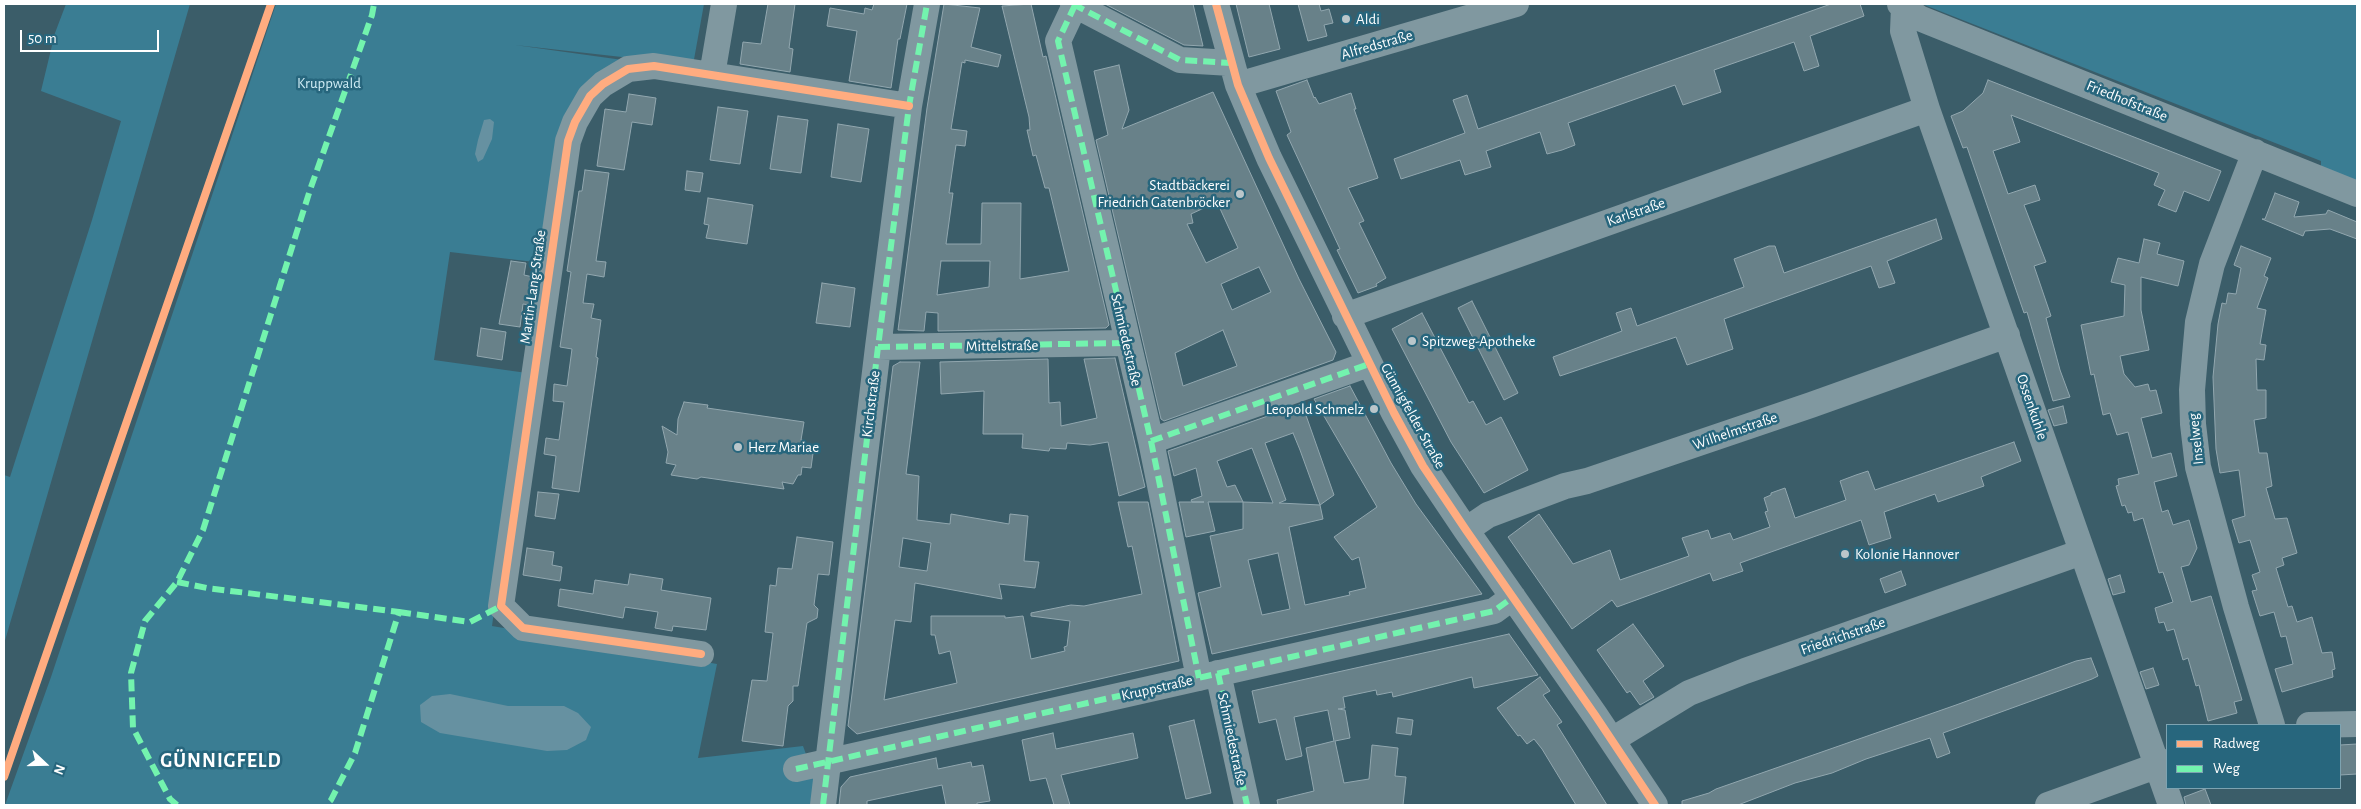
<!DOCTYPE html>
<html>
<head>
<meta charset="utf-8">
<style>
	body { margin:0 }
	#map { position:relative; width:2361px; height:809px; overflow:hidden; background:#3b5d69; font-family:"Alegreya Sans",sans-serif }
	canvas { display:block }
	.frame { position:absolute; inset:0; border:5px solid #fff; pointer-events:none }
	.legend { position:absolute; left:2166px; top:724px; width:175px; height:65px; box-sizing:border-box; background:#27667d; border:1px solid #7da3b1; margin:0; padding:6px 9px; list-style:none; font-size:15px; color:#fff }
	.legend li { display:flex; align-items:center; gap:10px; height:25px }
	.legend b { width:25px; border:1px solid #7da3b1 }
	.north { position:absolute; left:20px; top:739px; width:50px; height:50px; -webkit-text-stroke:4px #27667d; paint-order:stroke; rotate:111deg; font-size:14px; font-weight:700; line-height:20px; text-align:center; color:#fff }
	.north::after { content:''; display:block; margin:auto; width:18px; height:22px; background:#fff; clip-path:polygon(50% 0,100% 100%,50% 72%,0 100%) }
	.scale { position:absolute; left:20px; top:30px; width:139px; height:22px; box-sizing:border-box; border:2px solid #fff; border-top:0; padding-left:6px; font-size:15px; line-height:18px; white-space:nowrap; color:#fff; -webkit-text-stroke:4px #27667d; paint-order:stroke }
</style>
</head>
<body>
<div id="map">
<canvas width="2361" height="809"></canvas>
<div class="frame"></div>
<ul class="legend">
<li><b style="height:6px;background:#ffac80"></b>Radweg</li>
<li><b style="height:6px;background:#73f3ae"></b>Weg</li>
</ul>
<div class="north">N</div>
<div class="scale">50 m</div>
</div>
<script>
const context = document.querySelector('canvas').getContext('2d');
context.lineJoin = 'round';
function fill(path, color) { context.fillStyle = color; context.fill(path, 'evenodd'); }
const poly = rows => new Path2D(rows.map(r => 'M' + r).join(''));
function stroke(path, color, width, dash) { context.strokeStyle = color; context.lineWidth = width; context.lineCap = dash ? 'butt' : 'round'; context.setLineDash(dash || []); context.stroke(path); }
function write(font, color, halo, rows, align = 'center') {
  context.font = font + ' "Alegreya Sans",sans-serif'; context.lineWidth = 5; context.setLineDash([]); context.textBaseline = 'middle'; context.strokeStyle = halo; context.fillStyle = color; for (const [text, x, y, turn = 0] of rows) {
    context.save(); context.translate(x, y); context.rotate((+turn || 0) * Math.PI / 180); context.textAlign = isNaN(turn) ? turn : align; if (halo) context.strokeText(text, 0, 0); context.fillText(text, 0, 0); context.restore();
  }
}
fill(poly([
	[66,4,190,4,4,644,4,475,10,477,92,220,121,121,41,91,55,33],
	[276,4,704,4,693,65,515,45,630,61,581,91,543,263,450,252,434,360,527,373,492,626,717,664,698,758,803,746,817,784,816,805,5,805,51,677],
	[1922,4,2357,4,2357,186,2321,171,2321,161]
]), '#3a7d93');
fill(poly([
	[490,119,494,122,492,139,483,159,478,162,475,154,478,140,484,120],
	[450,694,508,706,564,706,578,713,591,727,586,740,567,750,547,751,440,733,421,722,420,705,432,696]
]), '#6691a1');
const building = poly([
	[768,4,795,4,789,48,793,49,790,72,740,64,743,42,761,44,768,4],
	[874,4,907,4,900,39,898,39,891,88,849,81,857,31,827,26,830,8,864,14,865,8,872,10,874,4],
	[944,4,980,8,971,47,1001,55,998,67,965,60,965,63,962,62,951,129,967,131,965,146,956,145,949,193,953,193,946,244,981,244,982,203,1021,203,1020,279,1069,271,1049,188,1045,188,1036,155,1033,156,1027,130,1030,130,1029,117,1002,6,1031,4,1043,57,1046,56,1109,325,1106,328,938,331,938,313,926,312,924,331,898,330,927,108,944,4],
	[941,261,990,261,989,287,937,295,941,261],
	[1105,4,1193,4,1203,46,1184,45,1105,4],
	[1236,4,1269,4,1280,49,1249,57,1236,4],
	[1298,4,1319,4,1321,11,1329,9,1333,23,1324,25,1327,36,1308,41,1298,4],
	[1831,4,1860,4,1864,16,1810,36,1819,66,1804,71,1794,42,1714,70,1721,92,1683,105,1675,85,1568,123,1575,145,1562,150,1547,154,1540,132,1486,151,1491,167,1465,175,1460,160,1401,179,1394,159,1465,133,1453,100,1467,95,1478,129,1831,4],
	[1119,65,1129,110,1122,129,1213,92,1299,279,1336,352,1333,360,1164,421,1161,419,1096,140,1108,135,1094,71,1119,65],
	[1217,202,1238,248,1206,263,1187,224,1193,223,1191,214,1217,202],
	[1259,267,1271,292,1232,310,1221,284,1259,267],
	[1223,330,1237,366,1183,386,1175,353,1223,330],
	[1307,80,1314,98,1315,97,1319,104,1351,93,1356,109,1354,109,1378,178,1348,188,1364,221,1359,223,1386,278,1376,284,1377,286,1358,293,1337,250,1340,249,1287,135,1291,132,1276,91,1307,80],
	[1988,80,2221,171,2209,201,2184,191,2176,212,2158,205,2165,190,2154,185,2159,173,2011,115,2020,142,1993,151,2008,194,2035,185,2040,200,2024,205,2046,262,2034,266,2051,316,2046,318,2060,370,2070,397,2053,401,2027,312,2024,313,1967,147,1963,148,1951,116,1963,111,1983,93,1988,80],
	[629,94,656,98,652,125,632,122,624,170,597,166,605,109,626,112,629,94],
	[718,107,748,111,740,164,710,160,718,107],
	[778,116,808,120,801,173,770,169,778,116],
	[838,124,869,129,861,182,831,177,838,124],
	[585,170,609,173,596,261,606,262,604,277,587,274,583,303,594,304,591,318,601,320,596,357,598,358,579,492,552,488,556,456,544,454,546,438,559,440,564,402,553,401,554,384,567,386,572,349,560,347,571,272,567,271,579,191,582,191,585,170],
	[687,171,703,173,700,192,685,190,687,171],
	[2275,193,2299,202,2294,217,2326,214,2328,210,2357,222,2357,239,2330,229,2305,231,2303,236,2262,219,2265,219,2275,193],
	[708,198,753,205,747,244,706,238,709,225,704,224,708,198],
	[1936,219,1942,239,1887,261,1895,283,1879,288,1871,266,1724,319,1733,349,1687,365,1676,337,1560,376,1553,357,1622,331,1616,313,1631,308,1637,326,1744,287,1734,259,1769,246,1775,246,1784,273,1936,219],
	[2144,239,2160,243,2157,254,2184,261,2178,286,2141,277,2141,310,2149,350,2120,356,2124,374,2135,387,2148,384,2150,391,2156,390,2162,413,2141,418,2152,458,2171,453,2177,476,2154,482,2162,512,2168,510,2173,525,2189,520,2197,548,2189,565,2181,567,2191,602,2211,596,2242,700,2234,702,2237,713,2208,721,2199,685,2196,686,2188,658,2183,660,2174,629,2167,631,2164,622,2159,623,2155,608,2173,602,2163,572,2159,573,2143,518,2134,521,2132,512,2128,513,2125,505,2122,506,2116,486,2119,485,2118,479,2139,474,2128,432,2117,435,2110,413,2103,415,2094,374,2091,375,2081,325,2124,316,2125,285,2111,282,2118,258,2139,263,2144,239],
	[2241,246,2271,258,2264,276,2268,278,2257,308,2266,310,2260,344,2266,345,2264,360,2256,359,2257,390,2266,390,2266,418,2254,420,2259,453,2267,453,2272,486,2266,488,2275,519,2287,518,2297,553,2282,558,2284,565,2276,568,2288,607,2292,606,2297,622,2312,617,2322,653,2332,652,2335,669,2332,670,2333,677,2282,692,2275,669,2293,664,2286,636,2281,637,2274,612,2260,616,2252,591,2257,590,2252,575,2260,572,2250,540,2239,543,2232,520,2245,516,2239,470,2220,473,2216,449,2213,377,2218,324,2222,303,2226,304,2228,293,2236,294,2241,268,2234,265,2241,246],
	[511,261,526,263,524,275,533,277,529,305,523,304,520,327,499,324,511,261],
	[822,283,855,288,850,327,816,323,822,283],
	[1472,301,1518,393,1504,400,1458,308,1472,301],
	[1422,313,1469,403,1473,401,1486,425,1501,417,1528,470,1484,493,1451,442,1392,329,1422,313],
	[481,328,506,332,502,360,477,356,481,328],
	[1115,358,1145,487,1119,496,1108,442,1090,445,1067,443,1066,449,1050,448,1049,451,1022,448,1023,434,983,434,984,391,941,394,940,362,1048,359,1049,403,1060,402,1061,426,1097,418,1084,359,1115,358],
	[900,362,920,362,906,474,919,476,917,520,950,524,951,514,1009,524,1010,514,1028,516,1024,561,1039,562,1035,588,999,584,1002,599,915,583,911,622,895,620,884,700,957,683,950,651,939,654,935,635,931,635,931,616,1005,616,1005,618,1023,616,1031,659,1065,651,1064,647,1067,646,1070,621,1031,616,1031,613,1071,605,1084,606,1142,594,1132,546,1128,547,1118,502,1148,502,1179,661,857,734,848,726,893,366,900,362],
	[903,538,931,543,927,571,899,567,903,538],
	[1350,386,1391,463,1416,504,1482,594,1212,654,1198,593,1221,587,1210,536,1243,529,1243,502,1273,503,1252,448,1217,461,1227,487,1235,485,1243,502,1208,502,1215,531,1186,537,1179,502,1204,502,1192,502,1191,500,1202,496,1196,468,1174,476,1168,451,1302,404,1334,495,1320,505,1323,519,1289,527,1305,605,1350,595,1349,592,1366,588,1359,557,1352,560,1334,537,1377,507,1314,399,1350,386],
	[1293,433,1300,450,1320,505,1279,503,1286,500,1265,443,1293,433],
	[1278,553,1290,609,1262,615,1248,560,1278,553],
	[684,402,708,405,707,408,804,422,801,440,805,441,805,445,814,446,811,468,802,467,801,475,798,475,793,484,782,482,784,489,701,477,697,479,671,475,676,465,666,463,668,452,662,426,677,435,678,419,684,402],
	[2063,406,2067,423,2054,426,2048,410,2063,406],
	[2014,442,2021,461,1981,477,1984,486,1938,502,1935,494,1884,512,1891,538,1869,545,1861,520,1740,563,1743,571,1713,581,1710,573,1617,607,1612,600,1572,629,1508,537,1539,514,1573,564,1610,550,1620,580,1689,556,1682,538,1708,530,1711,539,1730,533,1733,540,1770,527,1765,512,1768,511,1764,498,1771,495,1771,493,1785,488,1795,518,1846,500,1840,481,1856,475,1868,471,1875,490,2014,442],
	[538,492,559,494,555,519,535,516,538,492],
	[797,537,833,542,829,575,818,574,814,605,818,609,817,618,807,623,798,686,793,686,793,701,788,706,783,746,742,741,752,680,767,681,773,633,765,632,770,585,776,586,778,568,792,569,797,537],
	[527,548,554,552,552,565,562,567,560,581,523,575,527,548],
	[1901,571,1906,585,1885,593,1880,579,1901,571],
	[630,574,663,579,661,590,711,598,706,630,673,626,672,631,655,628,658,612,625,607,623,618,558,606,560,589,593,594,595,580,628,585,630,574],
	[2120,575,2125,592,2113,595,2108,579,2120,575],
	[1633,624,1664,666,1643,681,1654,697,1640,705,1630,691,1627,693,1597,650,1633,624],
	[1509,634,1538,675,1474,688,1472,677,1393,697,1392,692,1377,695,1376,690,1343,697,1345,708,1338,709,1345,710,1350,738,1335,741,1344,783,1369,779,1372,745,1398,748,1395,776,1406,777,1403,805,1278,805,1277,800,1314,791,1306,748,1334,741,1328,711,1328,710,1294,717,1302,756,1286,760,1276,719,1259,723,1252,691,1509,634],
	[2091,658,2098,676,2092,679,1943,733,1950,753,1937,758,1930,738,1866,759,1832,773,1795,783,1738,805,1682,805,1682,801,1709,793,1716,789,1956,705,2076,661,2091,658],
	[2153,668,2159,685,2146,689,2140,672,2153,668],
	[1540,677,1550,691,1543,695,1562,722,1557,725,1607,805,1576,805,1542,749,1534,739,1527,744,1520,735,1518,736,1497,708,1540,677],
	[1398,718,1413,720,1411,735,1396,733,1398,718],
	[1194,720,1211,793,1186,799,1169,726,1194,720],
	[1053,733,1056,749,1133,733,1138,758,1061,775,1070,805,1054,805,1046,778,1030,781,1022,740,1053,733],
	[2357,744,2357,774,2340,775,2340,745,2357,744],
	[936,758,938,769,971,762,972,767,983,765,990,801,977,803,977,805,946,805,942,785,867,801,867,805,839,805,841,787,850,777,936,758],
	[2205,789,2211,805,2186,805,2184,797,2205,789]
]);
fill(building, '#688189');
stroke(building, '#92a7af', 1);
stroke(poly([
	[1073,4,1180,60,1231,63],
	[1216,4,1238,85,1269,158,1394,413,1423,466,1466,530,1595,715,1655,805],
	[1900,4,1919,18,2357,194],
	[1075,5,1058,41,1151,441,1199,678],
	[1904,7,1903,31,1927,109,2171,805],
	[712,75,724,4],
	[1238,85,1516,4],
	[2255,152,2212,264,2198,322,2192,390,2193,424,2198,467,2236,607,2272,725],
	[1345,316,1927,109],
	[878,347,1126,343],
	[1151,441,1369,364],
	[1466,530,1488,515,1565,486,1587,481,1811,405,2007,335],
	[701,654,523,628,501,606,568,141,575,122,590,96,603,84,628,69,654,66,909,106],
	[1218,673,1247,805],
	[2309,725,2357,724],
	[1612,740,1689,693,1745,671,2082,552],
	[796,769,1494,611,1513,597],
	[823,805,878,347,909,106,927,4],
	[2048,805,2167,762]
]), '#8098a0', 26);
stroke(poly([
	[1073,4,1180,60,1231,63],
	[1075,5,1058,41,1151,441,1199,678],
	[878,347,1126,343],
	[1151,441,1369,364],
	[177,582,207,588,399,612,355,753,331,800,326,805],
	[399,612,470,622,501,606],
	[1218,673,1247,805],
	[796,769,1494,611,1513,597],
	[177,805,170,799,133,728,131,673,145,621,177,582,203,530,310,190,372,15,374,4],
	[823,805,878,347,909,106,927,4]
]), '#73f3ae', 6, [12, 6]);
stroke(poly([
	[1216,4,1238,85,1269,158,1394,413,1423,466,1466,530,1595,715,1655,805],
	[701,654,523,628,501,606,568,141,575,122,590,96,603,84,628,69,654,66,909,106],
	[4,777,271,4]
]), '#ffac80', 8);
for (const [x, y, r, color] of [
	[1346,19,5,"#bac6ca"],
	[1240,194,5,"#bac6ca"],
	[1412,341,5,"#bac6ca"],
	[1374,409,5,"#bac6ca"],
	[738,447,5,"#bac6ca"],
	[1845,554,5,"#bac6ca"]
]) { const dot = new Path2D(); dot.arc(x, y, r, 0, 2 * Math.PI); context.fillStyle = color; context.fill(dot); stroke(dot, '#27667d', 2); }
write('15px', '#fff', '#27667d', [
	["Aldi",1356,19],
	["Stadtbäckerei",1230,185,"right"],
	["Friedrich Gatenbröcker",1230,202,"right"],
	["Spitzweg-Apotheke",1422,341],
	["Leopold Schmelz",1364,409,"right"],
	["Herz Mariae",748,447],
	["Kolonie Hannover",1855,554]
], 'left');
write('15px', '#fff', '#27667d', [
	["Alfredstraße",1377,45,-16],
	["Friedhofstraße",2127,101,22],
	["Karlstraße",1636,212,-19],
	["Martin-Lang-Straße",533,287,-82],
	["Schmiedestraße",1126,340,77],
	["Mittelstraße",1002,346,-1],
	["Kirchstraße",871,404,-83],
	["Ossenkuhle",2032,407,71],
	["Günnigfelder Straße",1413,416,61],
	["Wilhelmstraße",1735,431,-19],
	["Inselweg",2196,439,-96],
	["Friedrichstraße",1843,636,-19],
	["Kruppstraße",1157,688,-13],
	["Schmiedestraße",1232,739,78]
]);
write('15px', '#ceebf4', '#27667d', [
	["Kruppwald",329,83]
]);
context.letterSpacing = '1px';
write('bold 20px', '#fff', '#27667d', [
	["GÜNNIGFELD",221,761]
]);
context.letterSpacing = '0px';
</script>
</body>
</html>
